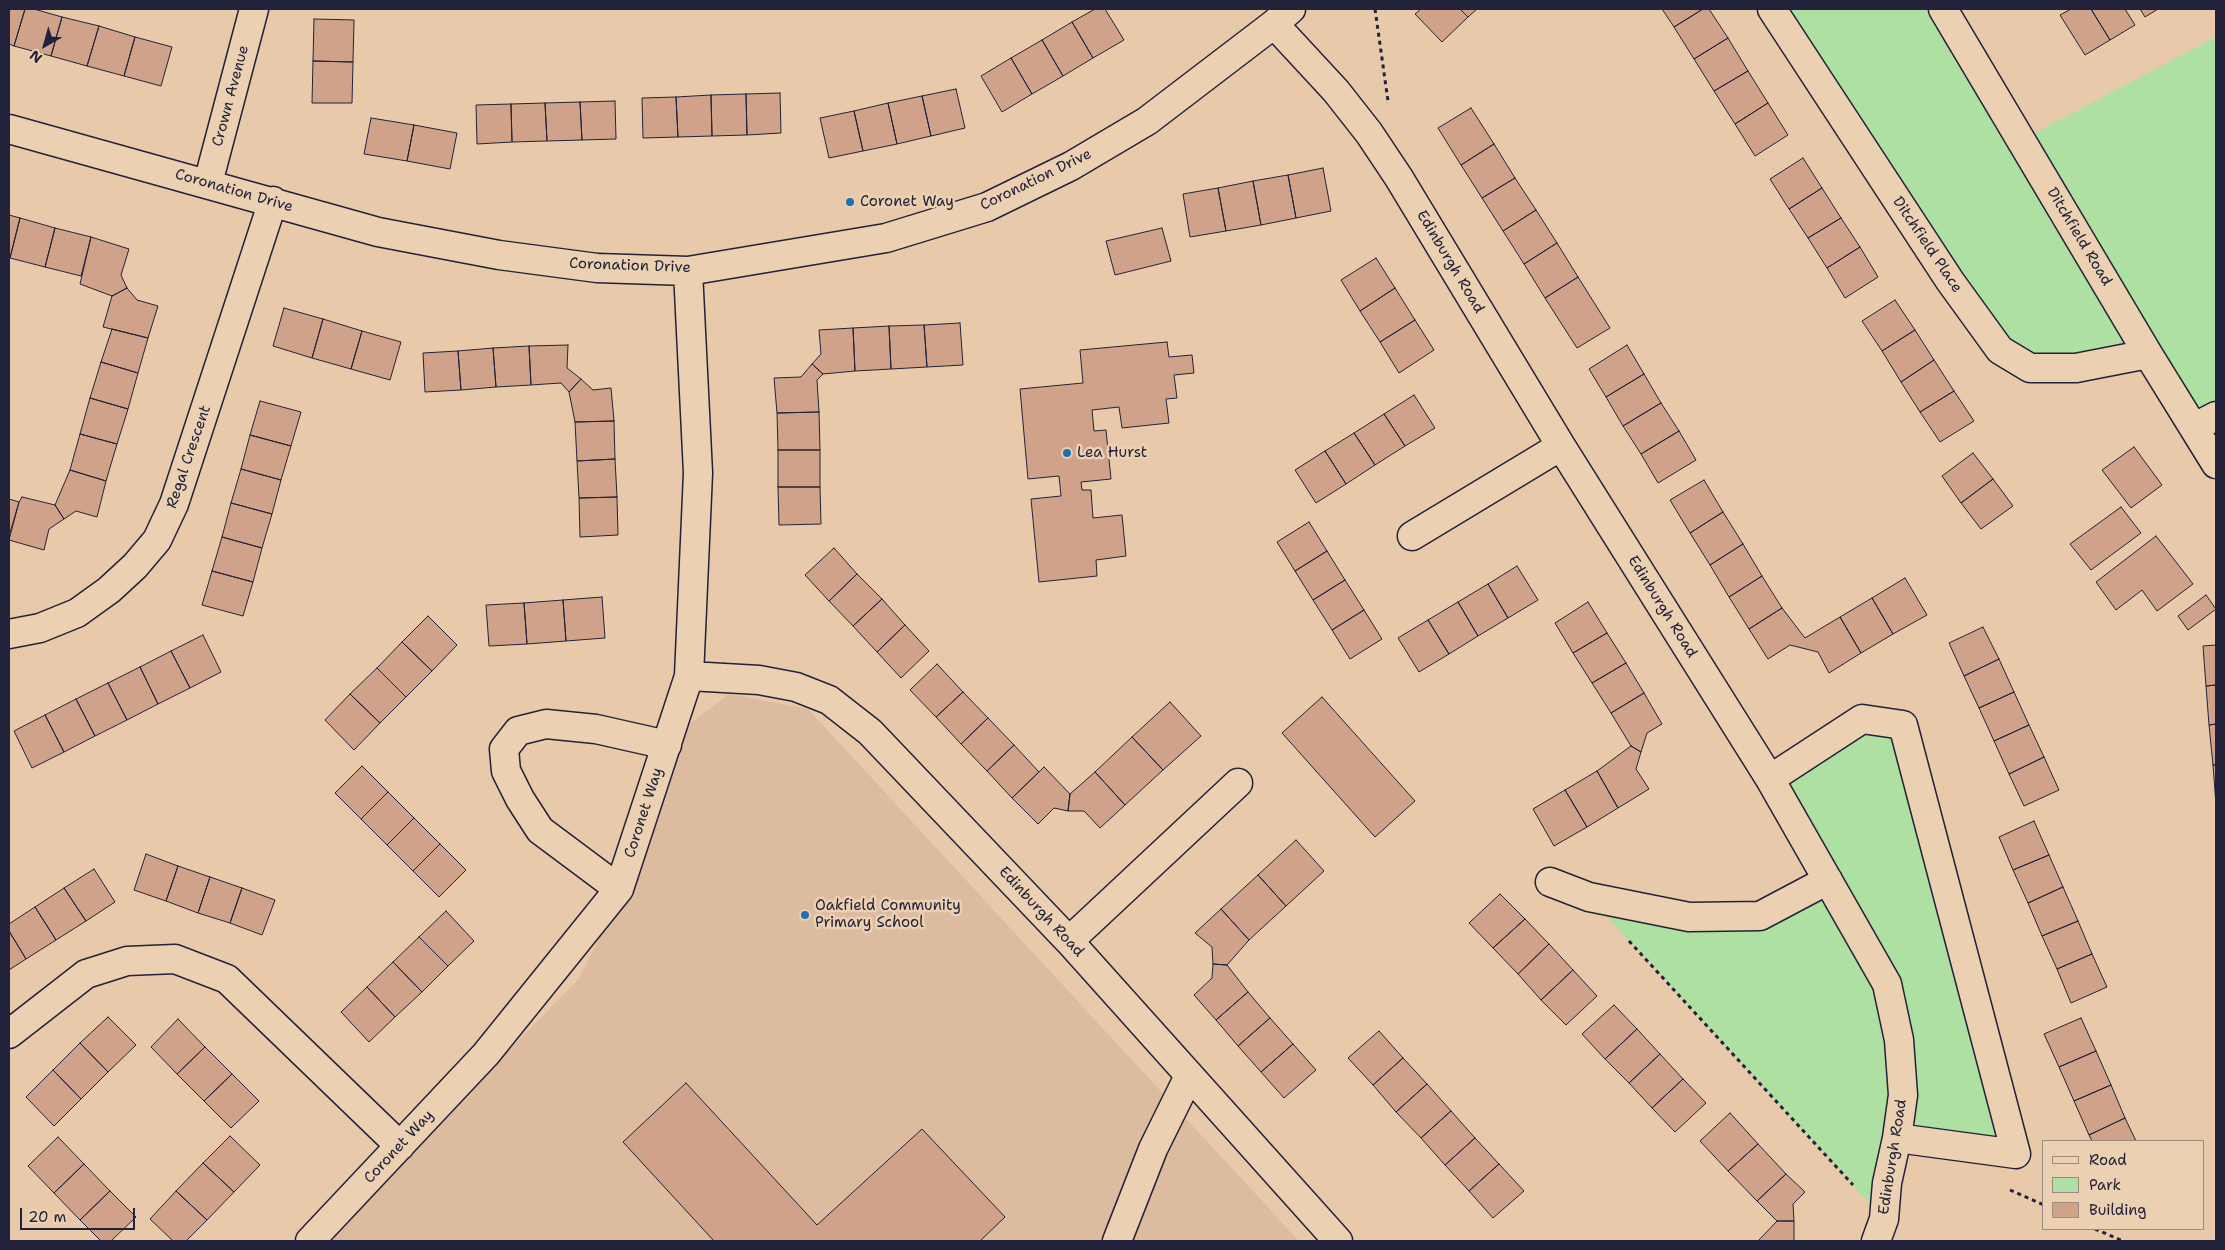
<!DOCTYPE html>
<html>
<head>
<meta charset="utf-8">
<style>
	body { margin:0 }
	#map { position:relative; width:2225px; height:1250px; overflow:hidden; background:#e8caab; font-family:"Shantell Sans",sans-serif }
	canvas { display:block }
	.frame { position:absolute; inset:0; border:10px solid #22223b; pointer-events:none }
	.legend { position:absolute; left:2042px; top:1140px; width:162px; height:90px; box-sizing:border-box; background:#ebd1b2; border:1px solid #9b8b82; margin:0; padding:6px 9px; list-style:none; font-size:15px; color:#22223b }
	.legend li { display:flex; align-items:center; gap:10px; height:25px }
	.legend b { width:25px; border:1px solid #9b8b82 }
	.north { position:absolute; left:20px; top:20px; width:50px; height:50px; -webkit-text-stroke:4px #ebd1b2; paint-order:stroke; rotate:218deg; font-size:14px; font-weight:700; line-height:20px; text-align:center; color:#22223b }
	.north::after { content:''; display:block; margin:auto; width:18px; height:22px; background:#22223b; clip-path:polygon(50% 0,100% 100%,50% 72%,0 100%) }
	.scale { position:absolute; left:20px; top:1208px; width:115px; height:22px; box-sizing:border-box; border:2px solid #22223b; border-top:0; padding-left:6px; font-size:15px; line-height:18px; white-space:nowrap; color:#22223b; -webkit-text-stroke:4px #ebd1b2; paint-order:stroke }
</style>
</head>
<body>
<div id="map">
<canvas width="2225" height="1250"></canvas>
<div class="frame"></div>
<ul class="legend">
<li><b style="height:6px;background:#ebd1b2"></b>Road</li>
<li><b style="height:14px;background:#aee0a1"></b>Park</li>
<li><b style="height:14px;background:#cfa289"></b>Building</li>
</ul>
<div class="north">N</div>
<div class="scale">20 m</div>
</div>
<script>
const context = document.querySelector('canvas').getContext('2d');
context.lineJoin = 'round';
function fill(path, color) { context.fillStyle = color; context.fill(path, 'evenodd'); }
const poly = rows => new Path2D(rows.map(r => 'M' + r).join(''));
function stroke(path, color, width, dash) { context.strokeStyle = color; context.lineWidth = width; context.lineCap = dash ? 'butt' : 'round'; context.setLineDash(dash || []); context.stroke(path); }
function write(font, color, halo, rows, align = 'center') {
  context.font = font + ' "Shantell Sans",sans-serif'; context.lineWidth = 5; context.setLineDash([]); context.textBaseline = 'middle'; context.strokeStyle = halo; context.fillStyle = color; for (const [text, x, y, turn = 0] of rows) {
    context.save(); context.translate(x, y); context.rotate((+turn || 0) * Math.PI / 180); context.textAlign = isNaN(turn) ? turn : align; if (halo) context.strokeText(text, 0, 0); context.fillText(text, 0, 0); context.restore();
  }
}
fill(poly([
	[729,694,808,709,1299,1241,320,1241,578,980,645,850,682,730]
]), '#dcbb9f');
fill(poly([
	[1772,9,1944,9,2022,140,2216,37,2216,469,2148,354,2030,368,1950,281],
	[1862,719,1903,725,2016,1154,1898,1138,1884,1219,1589,897,1760,916,1828,880,1770,779]
]), '#aee0a1');
const building = poly([
	[9,9,25,9,14,46,9,44,9,9],
	[25,9,34,9,62,17,51,56,14,46,25,9],
	[1095,9,1105,9,1124,40,1093,58,1072,22,1095,9],
	[1421,9,1460,9,1468,17,1442,42,1415,14,1421,9],
	[1460,9,1477,9,1468,17,1460,9],
	[1662,9,1703,9,1674,27,1662,9],
	[1703,9,1709,9,1728,38,1694,59,1674,27,1703,9],
	[2071,9,2091,9,2110,40,2085,55,2060,15,2071,9],
	[2091,9,2125,9,2135,25,2110,40,2091,9],
	[2140,9,2158,9,2145,17,2140,9],
	[62,17,99,26,87,66,51,56,62,17],
	[314,19,354,20,353,62,313,61,314,19],
	[1072,22,1093,58,1063,76,1042,40,1072,22],
	[99,26,135,37,124,76,87,66,99,26],
	[135,37,172,47,161,86,124,76,135,37],
	[1728,38,1748,71,1714,91,1694,59,1728,38],
	[1042,40,1063,76,1032,94,1011,58,1042,40],
	[1011,58,1032,94,1002,112,981,76,1011,58],
	[313,61,353,62,352,103,312,103,313,61],
	[1748,71,1768,103,1735,124,1714,91,1748,71],
	[956,89,965,128,931,136,922,96,956,89],
	[780,93,781,133,747,135,746,94,780,93],
	[746,94,747,135,712,136,711,95,746,94],
	[711,95,712,136,678,137,676,97,711,95],
	[922,96,931,136,897,144,888,103,922,96],
	[676,97,678,137,643,138,642,98,676,97],
	[615,101,616,139,582,140,580,102,615,101],
	[580,102,582,140,547,141,545,103,580,102],
	[545,103,547,141,512,142,511,104,545,103],
	[888,103,897,144,863,151,854,111,888,103],
	[1768,103,1788,135,1755,156,1735,124,1768,103],
	[511,104,512,142,477,144,476,105,511,104],
	[1471,108,1494,144,1461,165,1438,128,1471,108],
	[854,111,863,151,829,158,820,118,854,111],
	[371,118,414,125,407,161,364,154,371,118],
	[414,125,457,133,450,169,407,161,414,125],
	[1494,144,1515,178,1482,198,1461,165,1494,144],
	[1803,158,1822,188,1789,209,1770,179,1803,158],
	[1323,168,1331,211,1296,218,1288,175,1323,168],
	[1288,175,1296,218,1261,225,1253,181,1288,175],
	[1515,178,1536,210,1503,231,1482,198,1515,178],
	[1253,181,1261,225,1226,231,1218,188,1253,181],
	[1218,188,1226,231,1190,237,1183,194,1218,188],
	[1822,188,1841,218,1808,238,1789,209,1822,188],
	[1536,210,1557,243,1524,264,1503,231,1536,210],
	[9,215,20,218,10,258,9,257,9,215],
	[20,218,55,228,45,267,10,258,20,218],
	[1841,218,1860,247,1827,268,1808,238,1841,218],
	[55,228,91,237,81,276,45,267,55,228],
	[1162,228,1171,261,1115,275,1106,241,1162,228],
	[91,237,129,249,121,275,127,288,112,296,80,284,91,237],
	[1557,243,1578,277,1545,298,1524,264,1557,243],
	[1860,247,1878,277,1845,298,1827,268,1860,247],
	[1376,258,1395,288,1360,311,1341,280,1376,258],
	[1578,277,1610,328,1577,348,1545,298,1578,277],
	[127,288,137,300,158,306,148,338,103,327,112,296,127,288],
	[1395,288,1415,320,1380,342,1360,311,1395,288],
	[1895,300,1915,330,1882,351,1862,321,1895,300],
	[284,308,323,319,312,358,273,346,284,308],
	[323,319,362,331,351,369,312,358,323,319],
	[1415,320,1434,350,1399,373,1380,342,1415,320],
	[960,323,963,365,927,367,924,325,960,323],
	[924,325,927,367,891,369,889,326,924,325],
	[889,326,891,369,855,371,853,328,889,326],
	[853,328,855,371,823,374,812,364,821,354,819,330,853,328],
	[112,329,148,338,138,373,101,362,112,329],
	[1915,330,1934,360,1901,382,1882,351,1915,330],
	[362,331,401,342,390,380,351,369,362,331],
	[1167,342,1169,357,1192,355,1194,373,1174,375,1177,398,1166,399,1169,423,1122,428,1119,407,1092,410,1094,431,1106,430,1111,479,1081,482,1082,490,1091,490,1093,518,1122,515,1126,556,1096,560,1097,576,1039,582,1031,499,1061,496,1059,476,1028,479,1020,389,1083,383,1080,350,1167,342],
	[568,345,567,368,581,379,569,392,561,383,531,385,529,346,568,345],
	[1627,345,1644,374,1606,397,1589,369,1627,345],
	[529,346,531,385,496,387,493,348,529,346],
	[493,348,496,387,461,390,458,351,493,348],
	[458,351,461,390,425,392,423,353,458,351],
	[1934,360,1954,391,1920,412,1901,382,1934,360],
	[101,362,138,373,128,409,90,398,101,362],
	[812,364,823,374,817,380,819,412,777,413,774,378,801,377,812,364],
	[1644,374,1661,403,1623,426,1606,397,1644,374],
	[581,379,593,390,611,388,614,421,575,422,569,392,581,379],
	[1954,391,1974,421,1940,442,1920,412,1954,391],
	[1414,395,1435,428,1405,446,1384,414,1414,395],
	[90,398,128,409,117,444,80,434,90,398],
	[260,401,301,412,291,446,250,435,260,401],
	[1661,403,1679,431,1641,454,1623,426,1661,403],
	[819,412,820,450,778,450,777,413,819,412],
	[1384,414,1405,446,1375,465,1354,433,1384,414],
	[614,421,615,459,577,461,575,422,614,421],
	[1679,431,1696,460,1658,483,1641,454,1679,431],
	[1354,433,1375,465,1346,484,1325,451,1354,433],
	[80,434,117,444,106,481,70,470,80,434],
	[250,435,291,446,281,480,241,469,250,435],
	[2134,447,2162,485,2131,508,2102,470,2134,447],
	[778,450,820,450,820,487,778,487,778,450],
	[1325,451,1346,484,1316,503,1295,470,1325,451],
	[1973,453,1993,479,1961,503,1942,476,1973,453],
	[615,459,617,497,579,498,577,461,615,459],
	[241,469,281,480,272,514,231,503,241,469],
	[70,470,106,481,97,517,76,511,64,519,55,505,70,470],
	[1993,479,2013,506,1981,529,1961,503,1993,479],
	[1704,480,1723,512,1690,533,1670,500,1704,480],
	[778,487,820,487,821,524,779,525,778,487],
	[22,497,55,505,64,519,49,529,44,550,9,540,19,502,22,497],
	[617,497,618,535,580,537,579,498,617,497],
	[9,499,19,502,9,536,9,499],
	[231,503,272,514,262,548,222,537,231,503],
	[2121,507,2141,533,2091,570,2070,544,2121,507],
	[1723,512,1743,544,1710,565,1690,533,1723,512],
	[1309,522,1327,551,1295,571,1277,542,1309,522],
	[2156,536,2193,584,2157,611,2142,590,2116,610,2096,582,2156,536],
	[222,537,262,548,253,582,212,571,222,537],
	[1743,544,1762,576,1729,597,1710,565,1743,544],
	[834,548,857,574,829,601,805,575,834,548],
	[1327,551,1345,580,1313,600,1295,571,1327,551],
	[1517,566,1538,600,1508,618,1488,584,1517,566],
	[212,571,253,582,243,616,202,605,212,571],
	[857,574,882,599,853,626,829,601,857,574],
	[1762,576,1782,608,1749,629,1729,597,1762,576],
	[1905,578,1927,615,1893,634,1872,598,1905,578],
	[1345,580,1364,610,1332,630,1313,600,1345,580],
	[1488,584,1508,618,1478,636,1458,602,1488,584],
	[2206,595,2216,609,2188,630,2178,616,2206,595],
	[602,597,605,638,566,641,563,600,602,597],
	[1872,598,1893,634,1861,653,1840,617,1872,598],
	[882,599,905,625,877,652,853,626,882,599],
	[563,600,566,641,527,644,524,603,563,600],
	[1458,602,1478,636,1449,654,1428,620,1458,602],
	[1588,602,1607,633,1573,653,1555,623,1588,602],
	[524,603,527,644,489,646,486,605,524,603],
	[1782,608,1805,638,1840,617,1861,653,1829,673,1818,652,1790,645,1768,659,1749,629,1782,608],
	[1364,610,1382,639,1350,659,1332,630,1364,610],
	[428,616,457,645,432,671,402,642,428,616],
	[1428,620,1449,654,1419,672,1398,638,1428,620],
	[905,625,929,651,901,678,877,652,905,625],
	[1983,627,1999,659,1964,676,1949,643,1983,627],
	[1607,633,1626,663,1592,683,1573,653,1607,633],
	[203,635,221,672,190,688,171,651,203,635],
	[402,642,432,671,406,697,377,668,402,642],
	[2216,645,2216,685,2206,686,2203,646,2216,645],
	[171,651,190,688,158,704,140,667,171,651],
	[1999,659,2014,692,1979,708,1964,676,1999,659],
	[1626,663,1644,693,1611,713,1592,683,1626,663],
	[937,664,963,692,936,717,910,690,937,664],
	[140,667,158,704,127,720,108,683,140,667],
	[377,668,406,697,380,723,350,694,377,668],
	[108,683,127,720,95,736,76,699,108,683],
	[2216,685,2216,724,2209,725,2206,686,2216,685],
	[963,692,988,718,961,744,936,717,963,692],
	[2014,692,2029,725,1994,741,1979,708,2014,692],
	[1644,693,1662,724,1647,733,1641,752,1631,746,1611,713,1644,693],
	[350,694,380,723,354,750,325,720,350,694],
	[1322,697,1415,801,1375,837,1282,733,1322,697],
	[76,699,95,736,64,752,45,715,76,699],
	[1170,702,1201,736,1163,770,1132,737,1170,702],
	[45,715,64,752,32,768,14,731,45,715],
	[988,718,1014,745,987,771,961,744,988,718],
	[2216,724,2216,765,2213,765,2209,725,2216,724],
	[2029,725,2044,757,2009,774,1994,741,2029,725],
	[1132,737,1163,770,1125,805,1095,772,1132,737],
	[1014,745,1039,772,1012,798,987,771,1014,745],
	[1631,746,1641,752,1636,769,1649,789,1618,808,1597,771,1631,746],
	[2044,757,2059,790,2024,806,2009,774,2044,757],
	[2213,765,2216,765,2216,805,2213,765],
	[362,766,388,792,361,819,335,793,362,766],
	[1044,767,1070,794,1068,811,1054,808,1038,824,1012,798,1044,767],
	[1597,771,1618,808,1587,827,1565,790,1597,771],
	[1095,772,1125,805,1100,828,1084,811,1068,811,1070,794,1095,772],
	[1565,790,1587,827,1554,846,1533,809,1565,790],
	[388,792,414,818,387,845,361,819,388,792],
	[414,818,440,844,413,871,387,845,414,818],
	[2034,821,2049,855,2013,870,1999,837,2034,821],
	[1296,840,1324,871,1286,906,1258,875,1296,840],
	[440,844,466,870,439,897,413,871,440,844],
	[146,854,178,866,166,901,134,890,146,854],
	[2049,855,2063,887,2028,903,2013,870,2049,855],
	[178,866,210,877,198,913,166,901,178,866],
	[94,869,115,902,86,921,64,888,94,869],
	[1258,875,1286,906,1249,940,1221,909,1258,875],
	[210,877,242,888,230,923,198,913,210,877],
	[2063,887,2078,921,2042,936,2028,903,2063,887],
	[64,888,86,921,56,940,35,907,64,888],
	[242,888,275,900,262,935,230,923,242,888],
	[1500,894,1525,919,1493,948,1469,923,1500,894],
	[35,907,56,940,26,959,9,931,9,924,35,907],
	[1221,909,1249,940,1227,965,1213,964,1212,947,1195,933,1221,909],
	[446,911,474,941,448,966,419,937,446,911],
	[1525,919,1549,944,1518,974,1493,948,1525,919],
	[2078,921,2092,954,2057,969,2042,936,2078,921],
	[9,931,26,959,9,970,9,931],
	[419,937,448,966,422,992,393,962,419,937],
	[1549,944,1573,970,1541,1000,1518,974,1549,944],
	[2092,954,2107,987,2071,1003,2057,969,2092,954],
	[393,962,422,992,395,1017,367,987,393,962],
	[1213,964,1227,965,1248,992,1216,1020,1194,995,1212,978,1213,964],
	[1573,970,1597,996,1566,1025,1541,1000,1573,970],
	[367,987,395,1017,369,1042,341,1012,367,987],
	[1248,992,1270,1018,1238,1046,1216,1020,1248,992],
	[1614,1005,1637,1029,1605,1059,1582,1034,1614,1005],
	[108,1017,136,1045,108,1072,80,1043,108,1017],
	[1270,1018,1293,1044,1261,1072,1238,1046,1270,1018],
	[2081,1018,2096,1051,2059,1067,2044,1034,2081,1018],
	[178,1019,205,1047,177,1074,151,1047,178,1019],
	[1637,1029,1660,1054,1629,1083,1605,1059,1637,1029],
	[1379,1031,1403,1058,1373,1085,1348,1058,1379,1031],
	[80,1043,108,1072,81,1099,53,1070,80,1043],
	[1293,1044,1316,1070,1284,1098,1261,1072,1293,1044],
	[205,1047,232,1074,204,1101,177,1074,205,1047],
	[2096,1051,2111,1085,2074,1101,2059,1067,2096,1051],
	[1660,1054,1683,1079,1652,1108,1629,1083,1660,1054],
	[1403,1058,1427,1084,1396,1112,1373,1085,1403,1058],
	[53,1070,81,1099,54,1126,26,1097,53,1070],
	[232,1074,259,1101,231,1128,204,1101,232,1074],
	[1683,1079,1706,1103,1675,1132,1652,1108,1683,1079],
	[686,1083,817,1225,922,1129,1005,1217,980,1241,714,1241,623,1142,686,1083],
	[1427,1084,1451,1111,1421,1138,1396,1112,1427,1084],
	[2111,1085,2125,1118,2089,1135,2074,1101,2111,1085],
	[1451,1111,1475,1138,1445,1165,1421,1138,1451,1111],
	[1730,1113,1758,1144,1728,1171,1700,1141,1730,1113],
	[2125,1118,2136,1141,2092,1141,2089,1135,2125,1118],
	[230,1136,260,1165,234,1192,203,1163,230,1136],
	[58,1137,84,1164,54,1193,28,1166,58,1137],
	[1475,1138,1499,1164,1469,1191,1445,1165,1475,1138],
	[1758,1144,1786,1174,1757,1201,1728,1171,1758,1144],
	[203,1163,234,1192,207,1220,176,1191,203,1163],
	[84,1164,110,1191,80,1220,54,1193,84,1164],
	[1499,1164,1524,1191,1493,1218,1469,1191,1499,1164],
	[1786,1174,1805,1192,1793,1204,1794,1221,1777,1221,1757,1201,1786,1174],
	[110,1191,136,1217,111,1241,101,1241,80,1220,110,1191],
	[176,1191,207,1220,186,1241,173,1241,150,1219,176,1191],
	[1777,1221,1794,1221,1794,1241,1758,1241,1777,1221]
]);
fill(building, '#cfa289');
stroke(building, '#22223b', 1);
const minor = poly([
	[1772,9,1950,281,2000,350,2030,368,2076,368,2148,354],
	[1943,9,2148,354,2216,464],
	[1274,24,1336,91,1369,133,1399,178,1561,446,1770,779,1887,984,1899,1040,1903,1095,1897,1138,1887,1183,1884,1219,1876,1241],
	[9,129,378,232,499,255,597,268,688,271,886,238,987,207,1071,166,1147,121,1274,24,1291,9],
	[208,183,254,9],
	[2195,427,2216,416],
	[1412,536,1561,446],
	[9,634,40,628,77,613,109,590,135,566,157,540,174,504,273,201],
	[689,676,759,680,796,687,829,700,870,732,1069,941,1338,1241],
	[1770,779,1862,719,1903,725,2016,1154,1897,1138],
	[1550,882,1589,897,1689,917,1760,916,1828,880],
	[619,889,540,830,520,799,506,771,504,749,518,731,546,724,596,729,667,745],
	[1069,941,1238,783],
	[9,1034,86,974,127,961,175,959,227,979,400,1146],
	[310,1241,486,1054,619,889,689,676,698,473,688,271],
	[1117,1241,1153,1149,1189,1076]
]);
stroke(minor, '#22223b', 31);
stroke(poly([
	[1375,9,1388,101],
	[1629,941,1853,1185],
	[2010,1190,2044,1205],
	[2095,1229,2123,1241]
]), '#22223b', 3, [4, 4]);
stroke(minor, '#ebd1b2', 28);
for (const [x, y, r, color] of [
	[850,202,5,"#1f6fb2"],
	[1067,453,5,"#1f6fb2"],
	[805,915,5,"#1f6fb2"]
]) { const dot = new Path2D(); dot.arc(x, y, r, 0, 2 * Math.PI); context.fillStyle = color; context.fill(dot); stroke(dot, '#ebd1b2', 2); }
write('15px', '#22223b', '#ebd1b2', [
	["Crown Avenue",231,96,-75],
	["Coronation Drive",1036,180,-26],
	["Coronation Drive",234,191,16],
	["Ditchfield Road",2079,237,59],
	["Ditchfield Place",1927,245,56],
	["Edinburgh Road",1450,262,59],
	["Coronation Drive",630,266,2],
	["Regal Crescent",189,457,-71],
	["Edinburgh Road",1662,607,58],
	["Coronet Way",644,813,-72],
	["Edinburgh Road",1041,912,47],
	["Coronet Way",399,1147,-47],
	["Edinburgh Road",1893,1157,-81]
]);
write('15px', '#22223b', '#ebd1b2', [
	["Coronet Way",860,202],
	["Lea Hurst",1077,453],
	["Oakfield Community",815,906],
	["Primary School",815,923]
], 'left');
</script>
</body>
</html>
